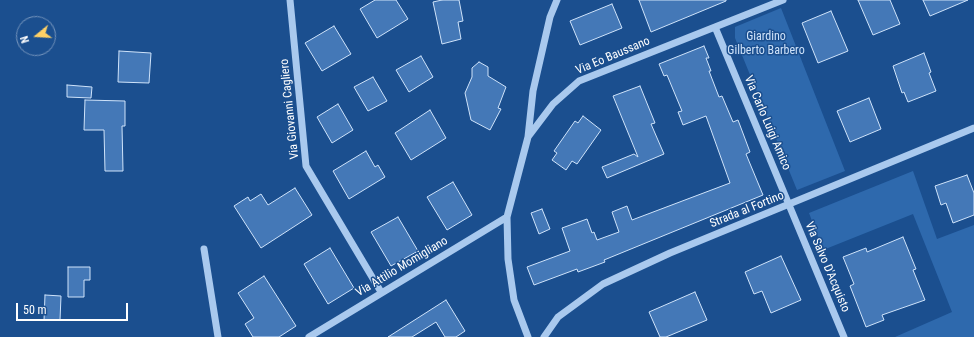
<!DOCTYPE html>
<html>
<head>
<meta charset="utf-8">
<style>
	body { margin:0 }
	#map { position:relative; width:974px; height:337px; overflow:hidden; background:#1b4f8f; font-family:"Roboto Condensed",sans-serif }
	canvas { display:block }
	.north { position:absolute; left:16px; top:16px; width:40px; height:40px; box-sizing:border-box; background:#1b4f8f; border:1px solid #7695bc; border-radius:50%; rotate:252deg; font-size:11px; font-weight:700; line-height:16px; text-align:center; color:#fff }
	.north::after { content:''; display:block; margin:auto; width:14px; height:18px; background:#ffd166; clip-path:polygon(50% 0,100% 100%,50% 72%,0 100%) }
	.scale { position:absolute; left:16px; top:303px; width:112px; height:18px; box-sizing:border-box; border:2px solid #fff; border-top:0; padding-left:5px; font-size:12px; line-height:14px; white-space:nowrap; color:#fff; -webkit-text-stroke:3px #1b4f8f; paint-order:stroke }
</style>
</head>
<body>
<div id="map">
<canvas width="974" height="337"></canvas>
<div class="north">N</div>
<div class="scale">50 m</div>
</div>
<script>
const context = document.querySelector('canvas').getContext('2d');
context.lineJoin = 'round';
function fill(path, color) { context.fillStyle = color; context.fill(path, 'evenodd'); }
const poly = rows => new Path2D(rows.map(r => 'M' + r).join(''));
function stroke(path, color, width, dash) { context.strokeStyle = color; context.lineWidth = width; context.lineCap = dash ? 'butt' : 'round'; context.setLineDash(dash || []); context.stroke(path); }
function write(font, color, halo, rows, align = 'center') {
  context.font = font + ' "Roboto Condensed",sans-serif'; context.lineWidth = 3; context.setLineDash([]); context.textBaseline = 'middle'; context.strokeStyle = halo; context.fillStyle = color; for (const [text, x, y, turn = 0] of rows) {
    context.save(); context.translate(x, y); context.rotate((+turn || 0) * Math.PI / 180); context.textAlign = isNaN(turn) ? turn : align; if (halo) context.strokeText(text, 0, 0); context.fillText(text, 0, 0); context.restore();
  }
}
fill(poly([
	[781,8,845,171,797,190,735,38,735,27],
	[913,171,937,239,974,225,974,337,895,337,952,312,913,214,823,250,809,213]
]), '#2e69ad');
const building = poly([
	[375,0,396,0,408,19,377,38,360,9,375,0],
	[442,0,459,0,463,21,458,22,461,39,442,44,433,2,442,0],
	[639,0,726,0,726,1,651,32,639,0],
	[858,0,890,0,900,24,873,35,858,0],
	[923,0,968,0,930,16,923,0],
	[612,4,622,28,580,45,570,21,612,4],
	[831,11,848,51,818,63,802,23,831,11],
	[334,26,351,54,322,71,305,43,334,26],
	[704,46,709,58,706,58,711,71,709,71,719,97,722,96,733,122,738,120,750,152,746,154,763,195,604,260,605,262,578,272,577,269,534,285,527,267,570,251,562,228,587,219,592,233,594,232,597,240,619,232,612,212,627,206,632,220,730,183,706,116,683,125,678,112,682,111,667,75,664,76,659,64,704,46],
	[119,51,151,53,149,83,118,82,119,51],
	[924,53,931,72,929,73,936,91,908,102,904,92,902,93,893,66,924,53],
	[421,56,433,77,409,92,396,70,421,56],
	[479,62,488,67,488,76,506,87,498,108,501,109,490,130,471,120,465,93,472,77,472,68,479,62],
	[373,77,387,101,368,111,354,87,373,77],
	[67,85,92,87,91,98,67,97,67,85],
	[640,86,655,123,651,124,664,154,607,178,602,167,634,154,638,157,613,96,640,86],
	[869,98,881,129,850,142,837,111,869,98],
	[85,100,125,101,125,126,122,126,123,171,105,171,104,130,84,130,85,100],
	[338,104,353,130,332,143,317,117,338,104],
	[430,110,446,138,411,160,395,133,430,110],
	[583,116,601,130,577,164,572,161,566,170,552,160,557,153,554,151,575,121,578,123,583,116],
	[366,151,375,167,378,165,385,177,349,199,333,171,366,151],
	[967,175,974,193,974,215,953,223,946,203,941,205,935,186,967,175],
	[453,182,472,215,447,230,427,197,453,182],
	[295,188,312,215,261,248,234,206,248,197,250,201,261,194,268,205,295,188],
	[542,209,550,229,539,234,531,213,542,209],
	[398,217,418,251,391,266,371,232,398,217],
	[903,237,916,269,913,270,925,300,882,315,884,320,866,327,850,286,854,284,843,257,866,248,867,252,903,237],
	[330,248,354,288,328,304,304,264,330,248],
	[781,256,801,300,771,313,762,291,754,294,745,272,781,256],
	[68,267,90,267,90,280,84,280,84,297,68,297,68,267],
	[264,276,296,326,279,337,253,337,245,324,254,318,238,293,264,276],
	[695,292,707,320,666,337,660,337,649,312,695,292],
	[45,295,61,296,60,320,44,320,45,295],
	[446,300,465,331,456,337,445,337,436,322,412,337,388,337,446,300]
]);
fill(building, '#4478b7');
stroke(building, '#cfe3fa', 1);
stroke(poly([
	[290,0,306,166,381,292],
	[715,27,844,337],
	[528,137,533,91,550,17,557,0],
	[204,249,218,337],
	[309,337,507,217],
	[528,337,514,300,508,259,507,217,528,137,553,104,579,81,783,0],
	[544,337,558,317,603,284,670,253,974,128]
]), '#a9c9ee', 7);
write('12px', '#cfe3fa', '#1b4f8f', [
	["Giardino",766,37],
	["Gilberto Barbero",766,51]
]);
write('12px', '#fff', '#1b4f8f', [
	["Via Eo Baussano",613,56,-23],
	["Via Giovanni Cagliero",290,109,-96],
	["Via Carlo Luigi Amico",767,123,67],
	["Strada al Fortino",747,210,-22],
	["Via Attilio Momigliano",402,267,-31],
	["Via Salvo D'Acquisto",827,267,67]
]);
</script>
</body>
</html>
